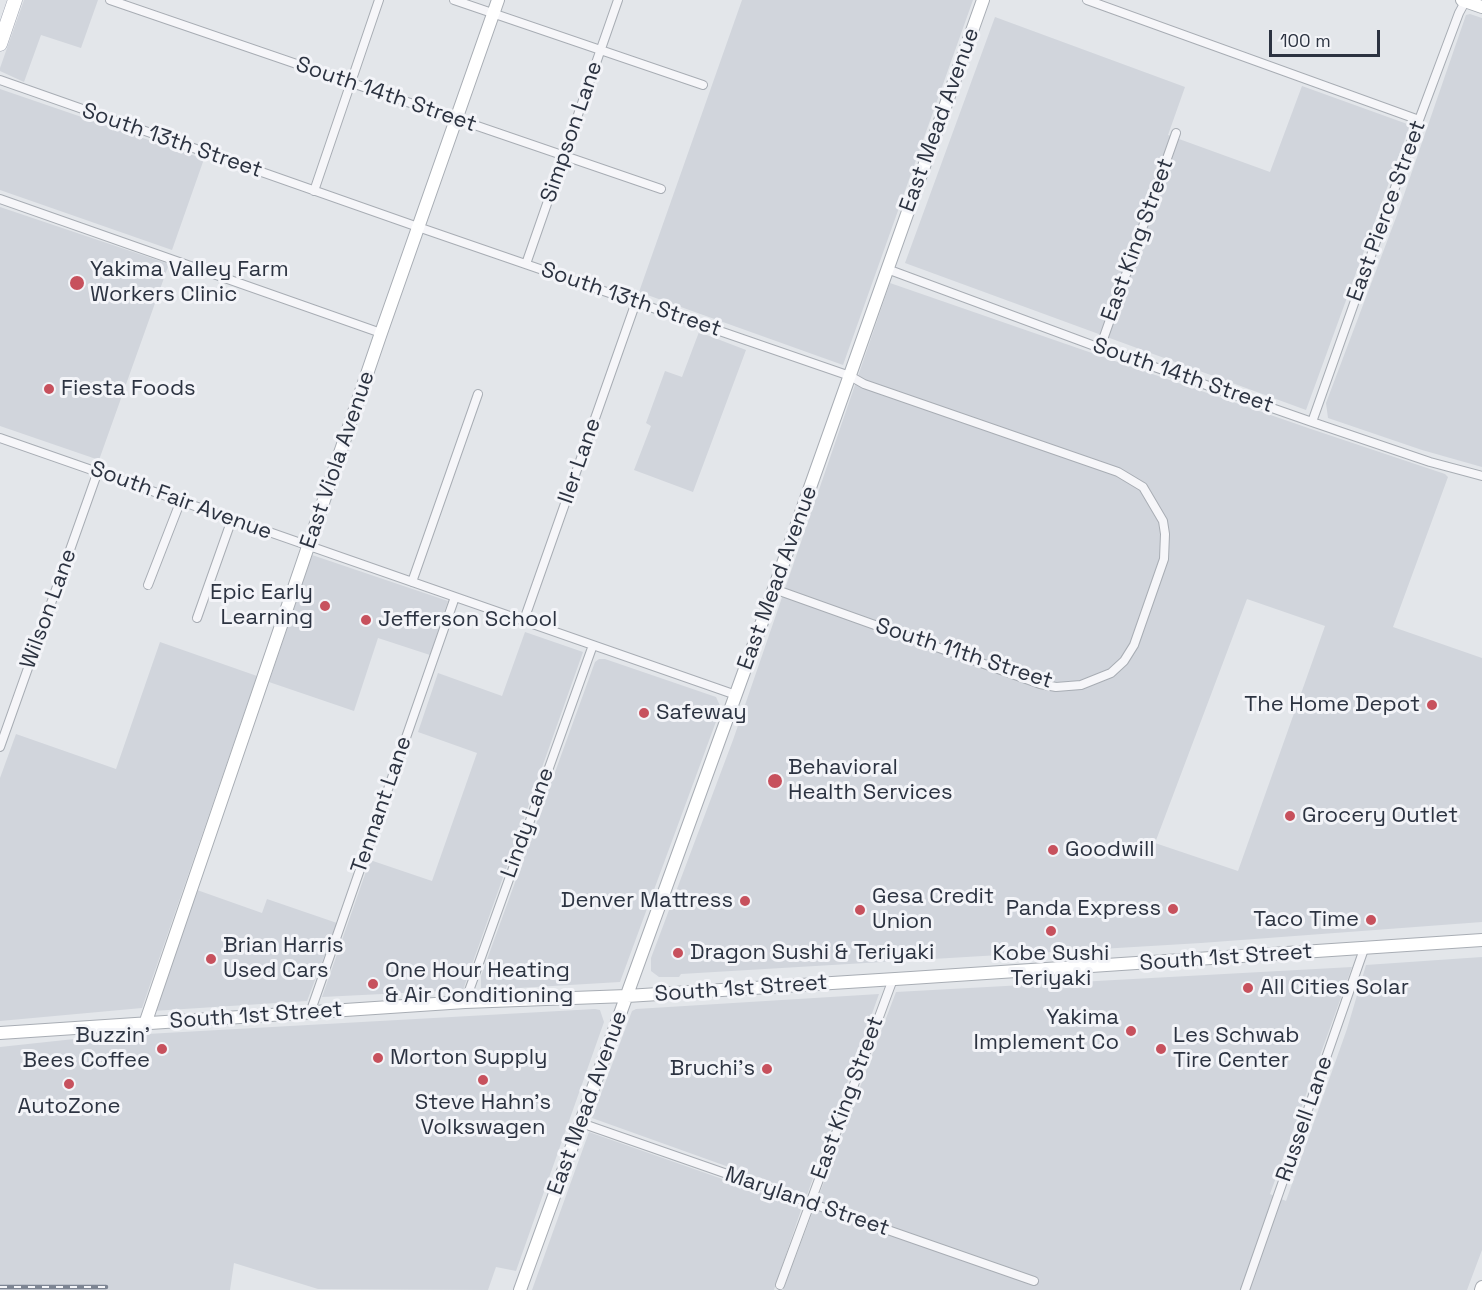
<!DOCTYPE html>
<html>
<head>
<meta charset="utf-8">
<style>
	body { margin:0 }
	#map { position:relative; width:1482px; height:1290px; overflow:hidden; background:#e3e6ea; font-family:"Space Grotesk",sans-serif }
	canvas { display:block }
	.scale { position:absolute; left:1269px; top:30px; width:111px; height:27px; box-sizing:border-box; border:3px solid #2c3341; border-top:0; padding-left:8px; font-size:18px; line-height:21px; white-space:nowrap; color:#2c3341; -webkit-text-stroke:4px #f3f4f8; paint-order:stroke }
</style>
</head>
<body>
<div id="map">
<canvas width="1482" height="1290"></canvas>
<div class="scale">100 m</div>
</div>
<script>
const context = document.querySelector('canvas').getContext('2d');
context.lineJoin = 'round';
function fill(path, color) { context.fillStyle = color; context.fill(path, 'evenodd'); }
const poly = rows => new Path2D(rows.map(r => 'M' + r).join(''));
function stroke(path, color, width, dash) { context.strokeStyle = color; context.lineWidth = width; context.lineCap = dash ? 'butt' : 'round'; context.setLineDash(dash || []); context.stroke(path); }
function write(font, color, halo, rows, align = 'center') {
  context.font = font + ' "Space Grotesk",sans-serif'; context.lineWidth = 6; context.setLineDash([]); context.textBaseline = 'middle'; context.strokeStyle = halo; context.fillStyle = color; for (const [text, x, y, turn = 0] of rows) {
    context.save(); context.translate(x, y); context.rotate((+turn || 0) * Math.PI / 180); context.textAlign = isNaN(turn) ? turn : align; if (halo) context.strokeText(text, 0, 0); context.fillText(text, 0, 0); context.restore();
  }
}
fill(poly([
	[24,0,98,0,81,48,41,35,24,82,0,71,0,68],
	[742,0,973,0,843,365,639,292],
	[1470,14,1482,18,1482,467,1422,450,1328,418,1326,403,1397,215,1466,15],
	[995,17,1185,87,1168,135,1270,172,1302,86,1410,125,1306,410,905,263],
	[0,89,204,159,172,250,0,190],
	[0,207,169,264,99,460,0,426],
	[890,283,1311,429,1445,474,1448,477,1393,627,1482,658,1482,922,1201,943,681,974,679,977,659,977,651,971,651,958,733,740],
	[1247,599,1325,626,1238,871,1155,843],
	[699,332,746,350,693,492,634,470,651,426,646,423,665,371,682,377],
	[312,555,448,601,430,655,378,638,354,711,269,682],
	[525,632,583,652,463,990,322,997,370,860,432,881,477,753,418,732,438,673,502,696],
	[160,642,257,676,142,1008,0,1021,0,778,16,734,116,769],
	[599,659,605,659,716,697,721,708,620,982,485,990,481,988,481,976,595,662],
	[197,890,262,913,267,899,337,923,307,1001,153,1011],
	[1482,957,1482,1250,1467,1290,783,1290,896,992,1352,967,1270,1194,1286,1201,1347,1029,1366,965],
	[879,994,807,1195,592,1118,632,1011,636,1009],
	[595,1009,600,1010,604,1022,516,1271,496,1267,488,1290,318,1289,234,1263,230,1290,0,1290,0,1047,93,1037],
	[589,1132,802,1207,774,1290,532,1290]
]), '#d1d5dc');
const street = poly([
	[110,0,661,189],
	[454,0,703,85],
	[1087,0,1419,120],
	[0,80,418,227,850,376,864,384,1118,472,1143,487,1163,521,1165,534,1164,559,1134,645,1124,661,1111,673,1081,685,1056,687,1040,684,774,589],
	[314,191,379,0],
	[0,199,381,333],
	[526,264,618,0],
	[887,269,1100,348,1312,422,1430,462,1482,476],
	[1100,348,1176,133],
	[1312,422,1419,120,1459,13,1466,0],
	[0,438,736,695],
	[412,582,478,394],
	[148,585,181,500],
	[197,618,232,519],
	[524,620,636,302],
	[0,747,98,471],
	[465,1002,593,645],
	[310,1013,455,597],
	[581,1123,1034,1281],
	[780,1285,893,979],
	[1245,1290,1364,949]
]);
const secondary = poly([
	[1462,0,1482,7],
	[145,1024,381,333,498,0],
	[0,1033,465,1002,627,996,911,978,1482,940],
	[520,1290,774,589,983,0],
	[1481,1290,1482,1287]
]);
const primary = poly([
	[0,44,15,0]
]);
stroke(street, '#a8adb4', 10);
stroke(secondary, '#a8adb4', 14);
stroke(primary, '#a3a9b5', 15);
stroke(street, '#f6f6f9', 8);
stroke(secondary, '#fff', 12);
stroke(primary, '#fff', 14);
const rail = poly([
	[0,1287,106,1287]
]);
stroke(rail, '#7d8593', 4.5);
stroke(rail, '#f3f4f8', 2, [7]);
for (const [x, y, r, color] of [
	[77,283,8,"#c7515d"],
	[49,389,6,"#c7515d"],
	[325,606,6,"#c7515d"],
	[366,620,6,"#c7515d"],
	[1432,705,6,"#c7515d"],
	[644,713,6,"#c7515d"],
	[775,781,8,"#c7515d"],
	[1290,816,6,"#c7515d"],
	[1053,850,6,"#c7515d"],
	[745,901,6,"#c7515d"],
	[1173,909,6,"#c7515d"],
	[860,910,6,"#c7515d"],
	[1371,920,6,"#c7515d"],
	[1051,931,6,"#c7515d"],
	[678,953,6,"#c7515d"],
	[211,959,6,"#c7515d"],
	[373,984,6,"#c7515d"],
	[1248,988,6,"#c7515d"],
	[1131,1031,6,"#c7515d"],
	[162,1049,6,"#c7515d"],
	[1161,1049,6,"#c7515d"],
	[378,1058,6,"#c7515d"],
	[767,1069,6,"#c7515d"],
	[483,1080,6,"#c7515d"],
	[69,1084,6,"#c7515d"]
]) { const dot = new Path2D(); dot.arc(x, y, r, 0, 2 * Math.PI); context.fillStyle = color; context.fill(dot); stroke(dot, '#f3f4f8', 2); }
write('22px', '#2c3341', '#f3f4f8', [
	["South 14th Street",386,95,19],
	["East Mead Avenue",940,120,-70],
	["Simpson Lane",572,132,-71],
	["South 13th Street",172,141,19],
	["East Pierce Street",1387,211,-70],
	["East King Street",1138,240,-70],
	["South 13th Street",631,300,19],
	["South 14th Street",1183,376,19],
	["East Viola Avenue",338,460,-71],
	["Iler Lane",580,461,-71],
	["South Fair Avenue",181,501,20],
	["East Mead Avenue",778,578,-70],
	["Wilson Lane",49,609,-70],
	["South 11th Street",964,654,18],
	["Tennant Lane",382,805,-71],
	["Lindy Lane",528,823,-70],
	["South 1st Street",1226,958,-4],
	["South 1st Street",741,989,-4],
	["South 1st Street",256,1016,-4],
	["East King Street",848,1098,-70],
	["East Mead Avenue",588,1103,-70],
	["Russell Lane",1305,1119,-71],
	["Maryland Street",807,1202,19]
]);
write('22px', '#2c3341', '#f3f4f8', [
	["Yakima Valley Farm",90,270],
	["Workers Clinic",90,295],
	["Fiesta Foods",61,389],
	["Epic Early",313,593,"right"],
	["Learning",313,618,"right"],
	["Jefferson School",378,620],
	["The Home Depot",1420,705,"right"],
	["Safeway",656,713],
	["Behavioral",788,768],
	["Health Services",788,793],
	["Grocery Outlet",1302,816],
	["Goodwill",1065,850],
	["Gesa Credit",872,897],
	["Union",872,922],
	["Denver Mattress",733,901,"right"],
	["Panda Express",1161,909,"right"],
	["Taco Time",1359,920,"right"],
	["Brian Harris",223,946],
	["Used Cars",223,971],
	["Dragon Sushi & Teriyaki",690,953],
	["Kobe Sushi",1051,954,"center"],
	["Teriyaki",1051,979,"center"],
	["One Hour Heating",385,971],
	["& Air Conditioning",385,996],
	["All Cities Solar",1260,988],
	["Yakima",1119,1018,"right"],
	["Implement Co",1119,1043,"right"],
	["Buzzin'",150,1036,"right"],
	["Bees Coffee",150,1061,"right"],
	["Les Schwab",1173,1036],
	["Tire Center",1173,1061],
	["Morton Supply",390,1058],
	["Bruchi's",755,1069,"right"],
	["Steve Hahn's",483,1103,"center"],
	["Volkswagen",483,1128,"center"],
	["AutoZone",69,1107,"center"]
], 'left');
</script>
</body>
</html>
